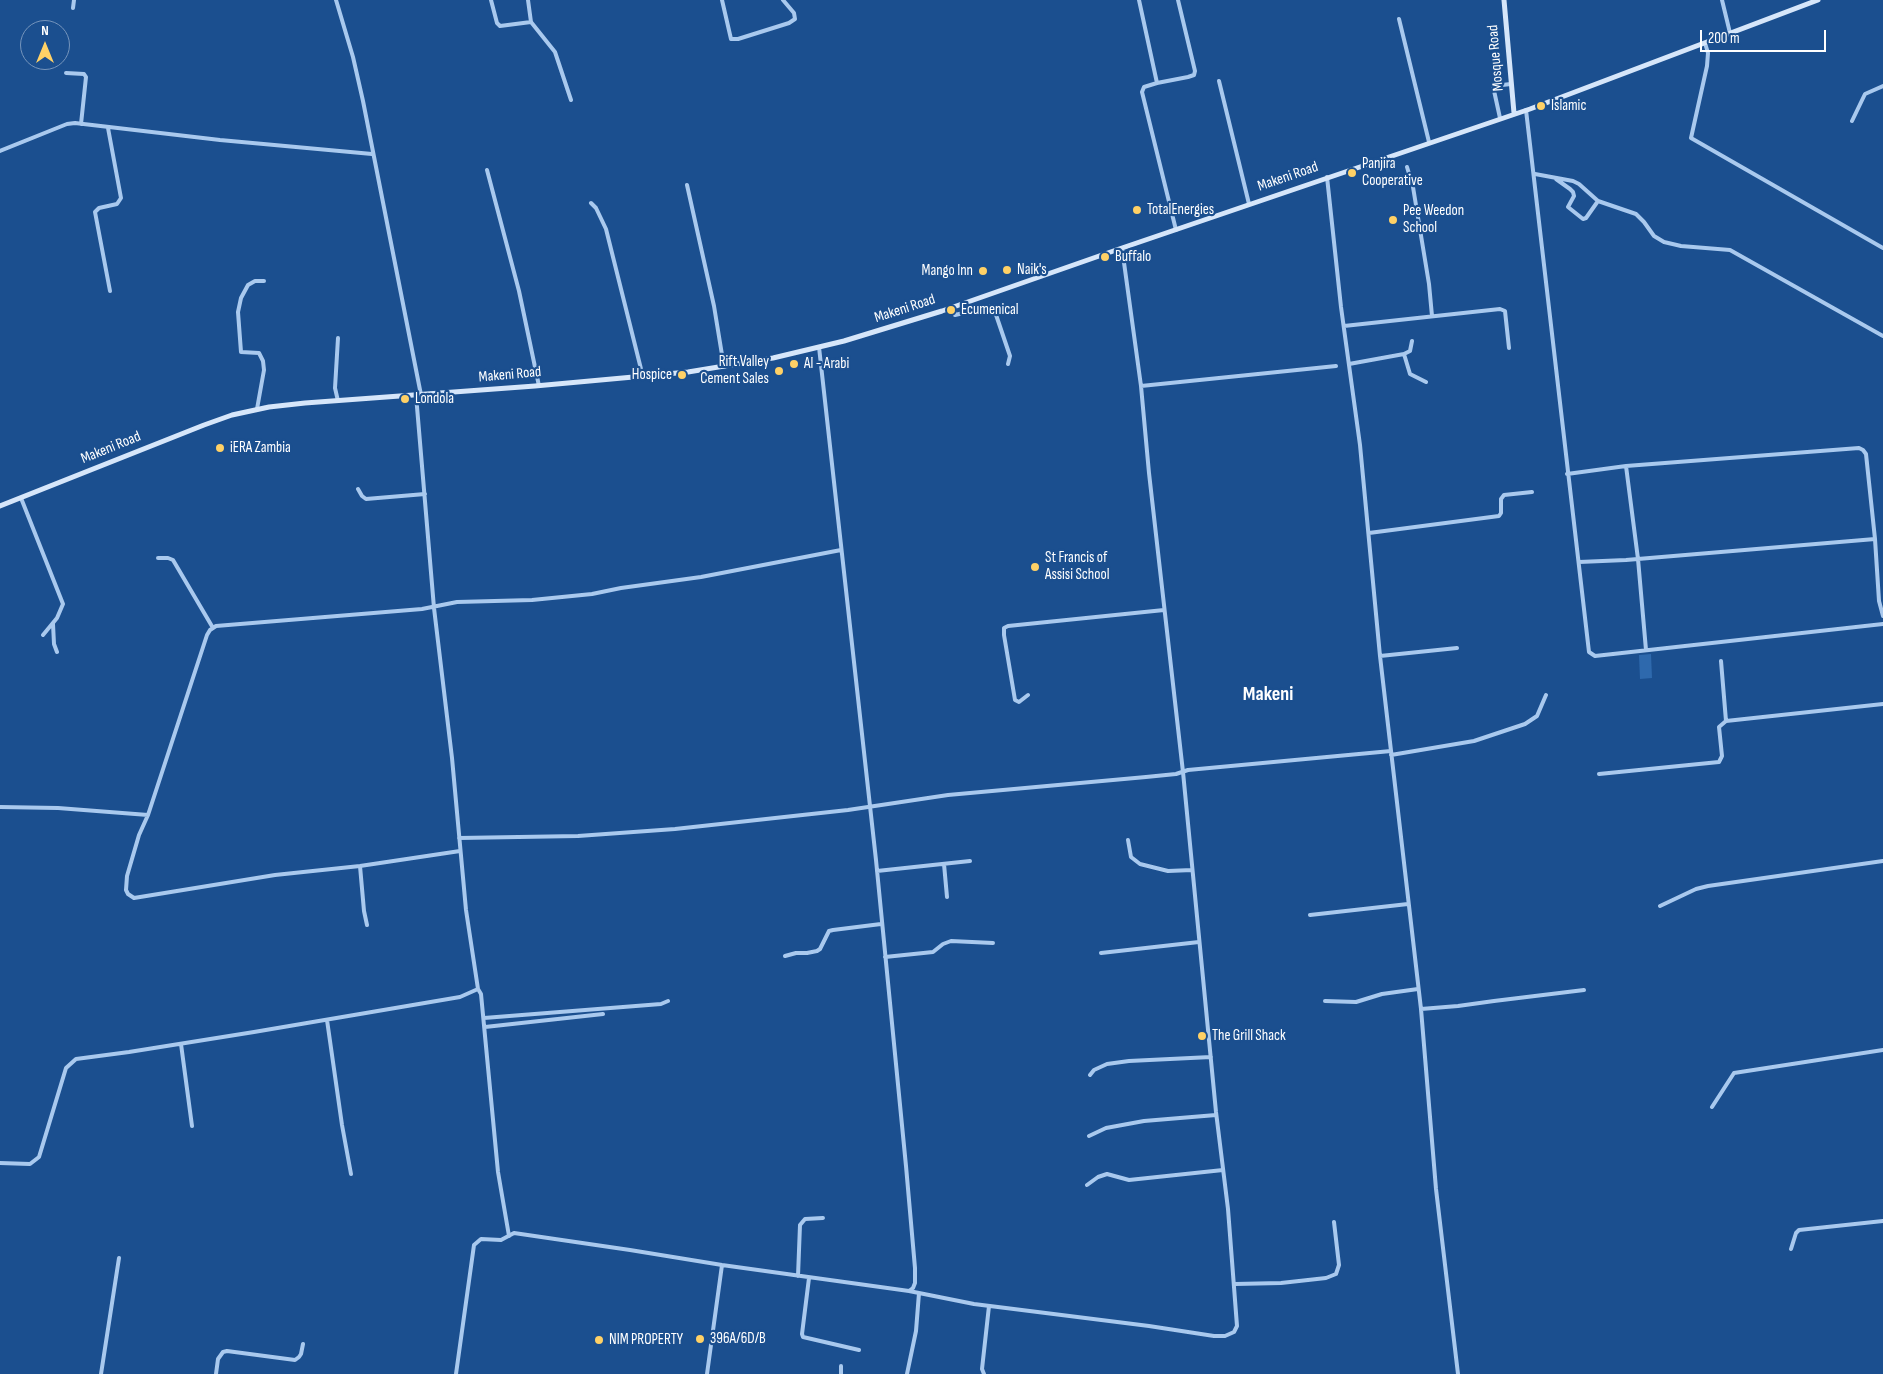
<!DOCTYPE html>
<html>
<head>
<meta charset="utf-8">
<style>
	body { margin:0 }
	#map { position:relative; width:1883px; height:1374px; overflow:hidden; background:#1b4f8f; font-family:"Sofia Sans Condensed",sans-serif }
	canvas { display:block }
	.north { position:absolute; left:20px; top:20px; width:50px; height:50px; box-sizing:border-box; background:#1b4f8f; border:1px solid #7695bc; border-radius:50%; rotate:0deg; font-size:14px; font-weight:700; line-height:20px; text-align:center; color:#fff }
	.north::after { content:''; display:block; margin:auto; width:18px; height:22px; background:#ffd166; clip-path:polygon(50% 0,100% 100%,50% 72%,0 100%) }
	.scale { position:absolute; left:1700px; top:30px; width:126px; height:22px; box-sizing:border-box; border:2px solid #fff; border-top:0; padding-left:6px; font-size:15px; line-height:18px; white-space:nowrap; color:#fff; -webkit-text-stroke:4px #1b4f8f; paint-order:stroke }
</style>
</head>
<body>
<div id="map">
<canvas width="1883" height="1374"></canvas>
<div class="north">N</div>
<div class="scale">200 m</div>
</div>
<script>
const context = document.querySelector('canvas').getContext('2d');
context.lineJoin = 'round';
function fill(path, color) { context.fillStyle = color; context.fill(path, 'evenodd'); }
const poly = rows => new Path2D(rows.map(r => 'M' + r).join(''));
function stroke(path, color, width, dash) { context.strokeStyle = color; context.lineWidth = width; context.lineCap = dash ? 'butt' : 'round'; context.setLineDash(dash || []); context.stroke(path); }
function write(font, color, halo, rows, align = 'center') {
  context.font = font + ' "Sofia Sans Condensed",sans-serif'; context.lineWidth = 4.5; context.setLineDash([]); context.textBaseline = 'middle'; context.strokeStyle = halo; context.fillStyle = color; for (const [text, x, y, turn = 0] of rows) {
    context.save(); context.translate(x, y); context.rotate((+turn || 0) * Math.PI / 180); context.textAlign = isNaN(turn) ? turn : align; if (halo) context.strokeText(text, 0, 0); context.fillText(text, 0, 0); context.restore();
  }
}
fill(poly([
	[1651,654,1652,678,1640,679,1639,655]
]), '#2e69ad');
stroke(poly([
	[336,0,353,57,363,101,421,395],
	[491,0,497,23,500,26,531,22],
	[528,0,531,22,555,52,571,100],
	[722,0,731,39,738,39,789,23,795,19,794,13,783,0],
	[1139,0,1157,83,1144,87,1142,92,1176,230],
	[1722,0,1730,33],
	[73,8,74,0],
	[1399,19,1429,142],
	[1705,43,1708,53,1707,66,1691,138,1883,248],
	[66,73,84,74,86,77,81,124],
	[1219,81,1249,204],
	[1157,83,1188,77,1194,75,1195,71,1178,0],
	[1526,110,1589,652,1595,656,1883,624],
	[1500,118,1493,86,1511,84],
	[1852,121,1865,94,1883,86],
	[108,128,121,198,117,204,99,208,95,212,110,291],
	[0,151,67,124,75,123,220,140,372,154],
	[1407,167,1413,187,1429,284,1432,316],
	[487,170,519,291,539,386],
	[1535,174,1573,181,1579,184,1598,201,1636,214,1644,222,1654,236,1664,242,1681,246,1730,250,1883,336],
	[1327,177,1341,307,1360,445,1380,656,1421,1009,1436,1189,1458,1374],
	[1556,179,1570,189,1573,192,1574,196,1568,207,1583,219,1586,218,1598,201],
	[687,185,714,306,724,367],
	[591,203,596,208,606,229,643,377],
	[953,307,955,315,993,306,1010,356,1008,364],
	[1344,326,1500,309,1505,311,1509,348],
	[819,347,876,860,906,1166,915,1268,915,1283,913,1288,909,1291],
	[1404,354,1410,374,1426,382],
	[1349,364,1404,354,1410,351,1412,341],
	[1141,386,1336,366],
	[338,401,335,388,338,338],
	[257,409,264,370,263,361,259,353,241,352,238,312,241,298,248,285,255,281,264,281],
	[1567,474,1626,466],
	[358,489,362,496,366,499,425,494],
	[21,498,63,604,57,618,43,635],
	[1369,533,1499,516,1501,513,1501,499,1504,495,1532,492],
	[158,558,168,558,173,560,213,628],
	[1579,562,1626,560,1875,539],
	[53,624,54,644,57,652],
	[1646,650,1638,559,1626,466,1859,448,1863,450,1866,454,1875,539,1879,601,1883,616],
	[1380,656,1457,648],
	[1721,661,1726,721],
	[1028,695,1019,702,1015,700,1004,635,1004,628,1008,626,1164,610],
	[1391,755,1474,741,1525,724,1537,716,1546,695],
	[1599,774,1719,762,1722,756,1719,727,1726,721,1883,704],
	[0,807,58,808,148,815,139,835,127,876,126,890,128,894,134,898,275,875,360,866,460,851],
	[148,815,207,635,210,630,216,626,422,609,457,602,532,600,592,594,621,588,701,577,841,550],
	[459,838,578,836,675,829,848,810,948,795,1146,777,1176,774,1188,770,1391,751],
	[1128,840,1131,857,1140,864,1168,871,1192,870],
	[944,864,947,897],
	[360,866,364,911,367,925],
	[877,871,970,861],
	[1660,906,1696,889,1708,886,1883,861],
	[1310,915,1408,904],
	[1101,953,1199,942],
	[785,956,796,953,807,953,817,951,820,949,829,931,833,930,881,924],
	[885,957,933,952,943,944,951,941,993,943],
	[478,989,481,994,498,1172,509,1236],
	[1325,1001,1356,1002,1382,994,1418,989],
	[1421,1009,1458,1006,1494,1001,1584,990],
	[484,1018,661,1004,668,1001],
	[327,1020,342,1125,351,1174],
	[485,1027,603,1014],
	[181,1044,192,1126],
	[1090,1075,1094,1070,1107,1064,1129,1061,1211,1057],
	[1712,1107,1734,1073,1883,1050],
	[1089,1136,1106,1128,1144,1121,1216,1115],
	[0,1163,30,1164,39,1157,66,1068,76,1059,129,1052,254,1032,460,997,478,989,466,910,452,758,434,608,416,395],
	[1087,1185,1098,1177,1107,1174,1129,1180,1223,1170],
	[1791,1249,1796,1233,1799,1230,1883,1221],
	[798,1276,800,1225,805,1219,823,1218],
	[809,1278,802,1334,803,1337,859,1350],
	[1235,1284,1281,1283,1326,1278,1336,1274,1339,1265,1334,1222],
	[101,1374,119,1258],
	[216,1374,218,1359,223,1352,227,1351,295,1360,299,1357,301,1354,303,1344],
	[456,1374,474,1245,481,1239,501,1240,514,1233,630,1250,722,1265,909,1291,974,1304,1149,1326,1214,1336,1225,1336,1234,1332,1237,1326,1228,1209,1216,1112,1183,772,1149,473,1141,386,1122,248],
	[707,1374,722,1265],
	[841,1374,841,1366],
	[907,1374,916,1331,919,1293],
	[984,1374,982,1369,989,1306]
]), '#a9c9ee', 4);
stroke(poly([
	[1504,0,1514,113],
	[0,506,204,425,232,415,269,407,305,403,535,386,688,372,773,358,844,341,942,311,1122,248,1530,109,1818,0]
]), '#d6e6fa', 5);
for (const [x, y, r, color] of [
	[1541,106,5,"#ffd166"],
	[1352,173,5,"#ffd166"],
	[1137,210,5,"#ffd166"],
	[1393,220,5,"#ffd166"],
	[1105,257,5,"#ffd166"],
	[1007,270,5,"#ffd166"],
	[983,271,5,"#ffd166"],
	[951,310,5,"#ffd166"],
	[794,364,5,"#ffd166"],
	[779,371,5,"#ffd166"],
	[682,375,5,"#ffd166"],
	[405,399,5,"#ffd166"],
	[220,448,5,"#ffd166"],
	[1035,567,5,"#ffd166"],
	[1202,1036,5,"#ffd166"],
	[700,1339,5,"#ffd166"],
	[599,1340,5,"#ffd166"]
]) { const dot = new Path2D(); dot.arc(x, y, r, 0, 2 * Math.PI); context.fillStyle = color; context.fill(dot); stroke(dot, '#1b4f8f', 2); }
write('15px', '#fff', '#1b4f8f', [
	["Mosque Road",1496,58,-95],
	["Makeni Road",1288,177,-19],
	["Makeni Road",905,309,-18],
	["Makeni Road",510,375,-5],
	["Makeni Road",111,448,-22]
]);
write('15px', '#fff', '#1b4f8f', [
	["Islamic",1551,106],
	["Panjira",1362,164],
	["Cooperative",1362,181],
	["TotalEnergies",1147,210],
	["Pee Weedon",1403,211],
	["School",1403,228],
	["Buffalo",1115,257],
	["Naik's",1017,270],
	["Mango Inn",973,271,"right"],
	["Ecumenical",961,310],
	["Rift Valley",769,362,"right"],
	["Cement Sales",769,379,"right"],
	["Al - Arabi",804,364],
	["Hospice",672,375,"right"],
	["Londola",415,399],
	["iERA Zambia",230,448],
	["St Francis of",1045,558],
	["Assisi School",1045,575],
	["The Grill Shack",1212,1036],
	["396A/6D/B",710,1339],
	["NIM PROPERTY",609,1340]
], 'left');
write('bold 20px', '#fff', '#1b4f8f', [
	["Makeni",1268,695]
]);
</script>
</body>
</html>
